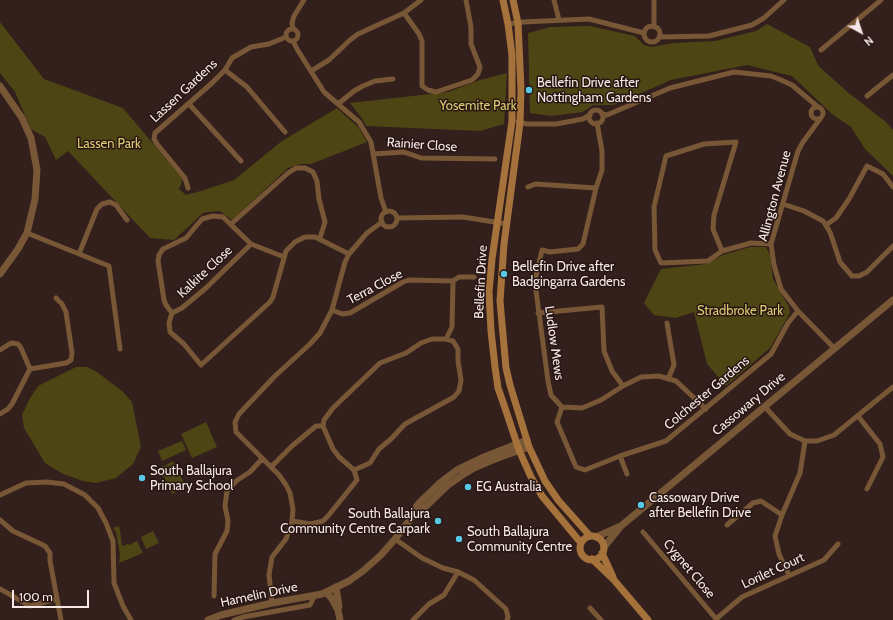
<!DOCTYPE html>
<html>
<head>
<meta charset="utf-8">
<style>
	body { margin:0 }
	#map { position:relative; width:893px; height:620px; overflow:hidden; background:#331f1c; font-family:Cabin,sans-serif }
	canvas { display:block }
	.north { position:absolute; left:841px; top:12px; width:40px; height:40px; -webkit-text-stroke:3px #281613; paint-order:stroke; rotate:140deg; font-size:11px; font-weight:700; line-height:16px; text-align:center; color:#f6e8e6 }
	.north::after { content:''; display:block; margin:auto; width:14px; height:18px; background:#f6e8e6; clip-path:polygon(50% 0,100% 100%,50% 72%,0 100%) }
	.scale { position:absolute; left:12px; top:590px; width:77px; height:18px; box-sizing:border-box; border:2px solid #f6e8e6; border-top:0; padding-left:5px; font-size:12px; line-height:14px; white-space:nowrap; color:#f6e8e6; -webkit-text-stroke:3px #281613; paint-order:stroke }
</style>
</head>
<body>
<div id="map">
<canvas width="893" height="620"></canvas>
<div class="north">N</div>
<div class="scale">100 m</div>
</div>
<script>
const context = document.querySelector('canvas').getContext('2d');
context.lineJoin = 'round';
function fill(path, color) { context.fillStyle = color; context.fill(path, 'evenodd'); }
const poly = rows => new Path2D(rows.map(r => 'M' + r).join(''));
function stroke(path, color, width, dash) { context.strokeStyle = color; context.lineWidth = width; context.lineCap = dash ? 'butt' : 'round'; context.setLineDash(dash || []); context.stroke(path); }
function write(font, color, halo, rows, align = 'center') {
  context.font = font + ' Cabin,sans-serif'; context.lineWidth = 3; context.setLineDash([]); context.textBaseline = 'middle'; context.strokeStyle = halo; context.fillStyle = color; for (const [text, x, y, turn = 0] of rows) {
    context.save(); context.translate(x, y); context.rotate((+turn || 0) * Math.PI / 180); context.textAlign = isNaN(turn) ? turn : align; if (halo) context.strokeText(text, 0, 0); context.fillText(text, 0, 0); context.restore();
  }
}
fill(poly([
	[0,22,44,79,123,108,183,179,179,189,186,195,204,190,234,180,282,141,337,108,359,128,367,142,311,164,301,164,288,168,232,220,220,211,208,212,203,213,174,240,150,238,68,151,56,160,45,137,31,129,15,92,0,73],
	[767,24,810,47,818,65,825,72,850,94,886,122,893,130,893,176,865,149,851,127,832,114,792,76,747,65,671,80,614,105,593,105,583,112,551,116,530,113,528,33,550,27,590,26,635,36,644,45,652,47,673,43,715,41,756,31],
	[507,73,504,124,480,131,366,126,361,117,350,103,448,92,480,80],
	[750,247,766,247,770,255,773,279,789,307,790,313,770,348,726,386,707,364,694,312,676,318,654,315,644,303,661,269,706,264,723,255],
	[76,367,87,367,97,372,122,391,132,402,141,447,133,464,116,478,96,483,83,481,63,474,45,463,24,428,22,415,30,398,38,386],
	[206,422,217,447,192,458,181,434],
	[182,441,186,450,162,461,158,451],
	[173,461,186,487,172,494,160,468],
	[119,526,120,530,122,546,128,544,129,545,137,541,143,553,119,563,120,554,116,532,113,528],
	[153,531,159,543,146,549,141,537]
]), '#4d4514');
stroke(poly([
	[554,0,559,20],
	[404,13,419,34,422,41,422,86,428,90,436,92,472,80,478,74,480,67,471,44,471,27,466,0],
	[508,24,523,22,589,19,644,33],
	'644 34a8 8 0 1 1 16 0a8 8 0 1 1-16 0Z',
	[654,27,654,0],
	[293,28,292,23,294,16,304,0],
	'286 35a6 6 0 1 1 12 0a6 6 0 1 1-12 0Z',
	[659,37,709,36,752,25,764,18,784,0],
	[293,41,297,49,324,92,359,122,371,142,381,198,386,212],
	[821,50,881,0],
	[225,70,247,87,285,132],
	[311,71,329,60,350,40,358,34,404,13,421,0],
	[867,96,893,75],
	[189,104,241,161],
	[338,104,354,91,363,86,375,81,393,79],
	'811 113a6 6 0 1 1 12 0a6 6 0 1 1-12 0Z',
	'589 117a7 7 0 1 1 14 0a7 7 0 1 1-14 0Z',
	[602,114,607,115,670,88,734,72,771,76,781,80,792,85,818,107],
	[820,119,803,142,798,151,771,244,774,265,781,289,798,311,834,348],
	[518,122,527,124,556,124,583,119,590,115],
	[373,154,404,152,421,158,495,159],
	[528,187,535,184,596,188],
	[188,188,185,178,157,144,154,139,155,133,212,83,225,70,232,58,251,47,269,44,286,37],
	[783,204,804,211,823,221,830,232,840,262,852,276,859,276,867,272,893,246],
	'381 219a8 8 0 1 1 16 0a8 8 0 1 1-16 0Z',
	[397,218,463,217,507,224],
	[231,224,288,173,296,168,305,168,313,172,317,181,319,199,325,222,320,238],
	[826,225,836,218,849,199,867,166,883,174,893,187],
	[27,233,109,266,120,349],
	[722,251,713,229,714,215,736,142,704,144,666,156,654,207,655,250,661,263,708,261,722,251,751,243,771,244],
	[79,254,97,209,102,204,110,202,116,205,127,220],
	[284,257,251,244,223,217,213,216,202,219,186,238,163,249,159,255,158,261,164,300,166,305,172,313,169,323,170,332,184,344,201,365,270,302,273,297,286,251,295,242,305,237,315,237,349,254],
	[536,276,542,250,550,252,578,249,583,244,596,188,602,170,602,151,597,123],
	[453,281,459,277,474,277],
	[535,283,548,381,551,395,562,407,582,408,601,400,623,386,641,377,659,376,676,381,706,409],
	[332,310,342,314,350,313,403,282,409,280,453,281,452,327,446,339],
	[172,313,182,308,206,288,251,244],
	[538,313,602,307,604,351,612,371,623,386],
	[667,323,674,365,668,379],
	[0,350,11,343,18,344,21,348,30,369],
	[562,407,557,422,576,467,585,470,620,456,666,441,771,354,788,323,798,311],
	[765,407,790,434,805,441,817,441,834,435,893,387],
	[0,414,8,409,12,404,30,369,66,363,71,360,72,353,66,312,62,304,56,298],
	[858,416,880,444,883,457,867,489],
	[620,456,627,474],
	[271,467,292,446,316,426,323,426],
	[0,495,26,483,47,482,64,484,85,495,98,508,106,523,113,541,114,583,123,606,131,620],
	[0,520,13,531,45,546,50,553,50,561,61,620],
	[292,521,311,524,323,521,328,516,357,480,354,470,370,463,379,449,391,439,405,424,454,397,459,391,461,380,458,361,458,349,453,341,446,339,432,339,421,343,406,353,380,363,333,408,324,420,323,426,333,449,339,457,354,470],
	[727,525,753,503,761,501,782,515],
	[643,532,717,620],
	[395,539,422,558,443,568,458,572,474,580,506,609,508,617,507,620],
	[789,575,779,554,775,536,782,515,800,473,805,441],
	[0,589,30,606,57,599],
	[214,596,215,554,227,531,228,521,225,506,227,491,236,481,250,472,262,459],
	[272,603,269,575,272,557,286,539,292,521,293,509,290,493,286,485,279,475,236,432,235,422,239,414,275,376,310,344,320,333,332,310,345,262,349,254,367,233,382,222],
	[590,608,601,620],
	[716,619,742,597,824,560,838,544],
	[234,620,243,617,310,605,315,595],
	[413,620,429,604,444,595,458,572]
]), '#775736', 5);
stroke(poly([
	[0,86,22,118,31,138,37,170,35,199,27,233,18,249,0,274],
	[412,516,421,511,447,486,464,474,474,468,495,459,529,447],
	[596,537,621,526,893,300],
	[604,547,621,526],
	[336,587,339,606,338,610,340,620],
	[326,592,332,599,338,610],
	[208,620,221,615,272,603,322,594,349,581,363,571,381,555,395,539,412,517,416,507,420,502,441,482,457,470,484,457,527,440]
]), '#775736', 7);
stroke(poly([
	[503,0,508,24,512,55,512,121,492,259,489,292,491,331,495,367,498,388,504,405,519,450,531,477,542,496,581,543],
	[513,0,518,23,521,89,520,123,504,244,500,301,506,368,510,385,529,447,545,481,558,500,590,536],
	'580 548a12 12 0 1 1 24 0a12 12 0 1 1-24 0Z',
	[602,553,613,577],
	[592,559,614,580,648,620]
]), '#a6723c', 7);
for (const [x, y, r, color] of [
	[529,90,4,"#59c8e4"],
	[504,274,4,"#59c8e4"],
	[142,478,4,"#59c8e4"],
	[468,487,4,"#59c8e4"],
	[641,505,4,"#59c8e4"],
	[438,521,4,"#59c8e4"],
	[459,539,4,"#59c8e4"]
]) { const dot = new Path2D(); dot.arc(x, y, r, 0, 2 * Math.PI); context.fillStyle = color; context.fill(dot); stroke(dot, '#281613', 1.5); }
write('13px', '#f6e8e6', '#281613', [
	["Bellefin Drive after",537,83],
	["Nottingham Gardens",537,98],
	["Bellefin Drive after",512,267],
	["Badgingarra Gardens",512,282],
	["South Ballajura",150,471],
	["Primary School",150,486],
	["EG Australia",476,487],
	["Cassowary Drive",649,498],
	["after Bellefin Drive",649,513],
	["South Ballajura",430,514,"right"],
	["Community Centre Carpark",430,529,"right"],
	["South Ballajura",467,532],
	["Community Centre",467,547]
], 'left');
write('13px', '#f6e8e6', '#281613', [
	["Lassen Gardens",184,91,-43],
	["Rainier Close",422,145,4],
	["Allington Avenue",775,196,-75],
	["Kalkite Close",205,272,-43],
	["Bellefin Drive",481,282,-87],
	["Terra Close",375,287,-28],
	["Ludlow Mews",554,343,82],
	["Colchester Gardens",707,393,-40],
	["Cassowary Drive",749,404,-40],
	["Cygnet Close",689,569,50],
	["Lorilet Court",773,571,-25],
	["Hamelin Drive",259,595,-12]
]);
write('13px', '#daca71', '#281613', [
	["Yosemite Park",478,106],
	["Lassen Park",109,144],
	["Stradbroke Park",740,311]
]);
</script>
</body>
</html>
